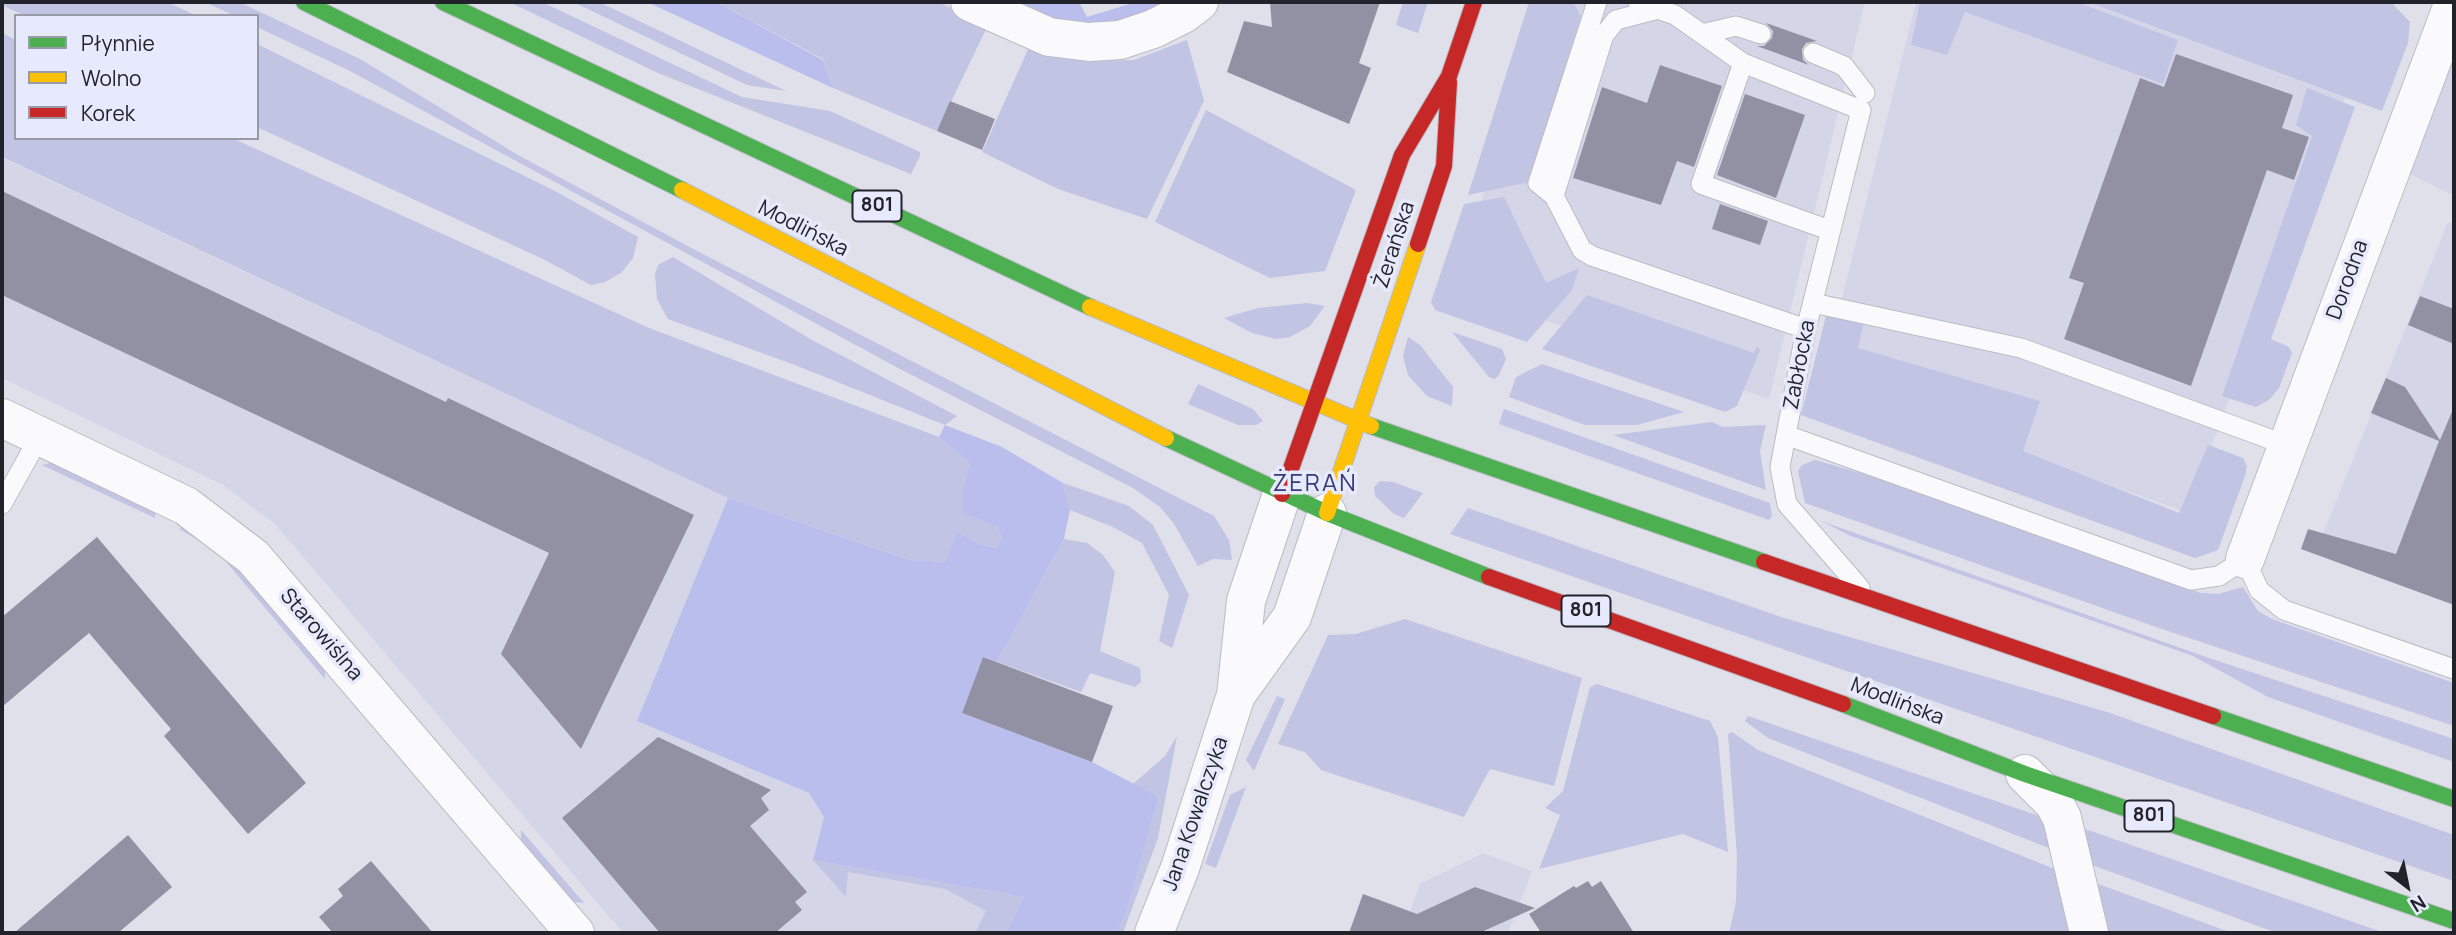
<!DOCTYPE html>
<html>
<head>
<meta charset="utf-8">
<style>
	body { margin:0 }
	#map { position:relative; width:2456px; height:935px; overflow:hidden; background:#dfe0ea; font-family:Manrope,sans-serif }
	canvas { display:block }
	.frame { position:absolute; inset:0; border:4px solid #22232a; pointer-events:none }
	.legend { position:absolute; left:14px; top:14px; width:245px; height:126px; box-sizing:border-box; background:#e7eafc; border:2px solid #989aa8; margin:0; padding:9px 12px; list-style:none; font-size:21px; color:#22232a }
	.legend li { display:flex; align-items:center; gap:14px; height:35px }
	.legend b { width:35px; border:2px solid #989aa8 }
	.north { position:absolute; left:2372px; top:851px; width:70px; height:70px; -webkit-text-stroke:5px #e7eafc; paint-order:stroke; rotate:148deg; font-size:19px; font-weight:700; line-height:28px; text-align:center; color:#22232a }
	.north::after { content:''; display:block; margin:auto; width:24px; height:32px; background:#22232a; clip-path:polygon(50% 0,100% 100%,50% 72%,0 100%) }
</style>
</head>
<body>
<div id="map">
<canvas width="2456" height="935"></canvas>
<div class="frame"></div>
<ul class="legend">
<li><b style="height:9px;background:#4caf50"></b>Płynnie</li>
<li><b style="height:9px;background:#ffc107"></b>Wolno</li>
<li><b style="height:9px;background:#c62828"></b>Korek</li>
</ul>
<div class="north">N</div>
</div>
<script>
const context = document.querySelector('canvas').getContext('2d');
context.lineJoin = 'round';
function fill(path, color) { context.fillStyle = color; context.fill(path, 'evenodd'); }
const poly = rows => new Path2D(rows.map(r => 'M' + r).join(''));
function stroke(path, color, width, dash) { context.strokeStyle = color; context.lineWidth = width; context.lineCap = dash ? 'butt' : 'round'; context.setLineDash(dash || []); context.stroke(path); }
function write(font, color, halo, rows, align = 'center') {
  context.font = font + ' Manrope,sans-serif'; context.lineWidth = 7; context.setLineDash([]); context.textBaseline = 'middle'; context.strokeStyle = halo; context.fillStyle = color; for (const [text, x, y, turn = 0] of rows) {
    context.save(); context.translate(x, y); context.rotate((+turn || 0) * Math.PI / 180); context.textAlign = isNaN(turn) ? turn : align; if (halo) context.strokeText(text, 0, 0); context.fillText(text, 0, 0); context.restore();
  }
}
fill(poly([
	[1554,2,1865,2,1769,399,1450,287],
	[1916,2,2088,2,2345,98,2186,512,1821,382],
	[2454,51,2454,196,2408,173],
	[2,158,728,498,637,721,809,793,824,817,813,860,1024,897,1005,933,623,933,276,525,223,485,2,378],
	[2448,222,2454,224,2454,591,2450,603,2319,544],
	[1483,853,1532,871,1508,933,1349,933,1363,894,1410,911,1420,884]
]), '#d4d6e8');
fill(poly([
	[2,2,167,2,197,16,25,16,2,5],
	[205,2,239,2,360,59,518,155,697,251,1214,516,1229,540,1232,560,1213,559,1198,566,1174,524,1160,507,1133,488,900,369,350,71,257,27,257,16,235,16],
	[509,2,542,2,742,97,830,111,920,152,920,156,911,174,658,73],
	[573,2,599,2,786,91,747,85],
	[716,2,938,2,988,25,937,131,833,88,823,59],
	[1403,2,1428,2,1418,33,1396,25],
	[1529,2,1573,2,1581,16,1530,182,1468,195],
	[1920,2,2077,2,2178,40,2163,84,1965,12,1947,55,1911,45],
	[2088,2,2391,2,2410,22,2408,43,2382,111],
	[2,33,16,40,16,138,232,138,649,328,939,437,970,463,963,486,997,526,1002,538,996,548,977,543,957,531,947,562,910,560,728,498,2,157],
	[1187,40,1204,101,1147,219,1058,189,982,152,1030,45,1097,61,1134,60],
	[257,44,555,191,638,237,633,258,621,273,605,282,591,285,545,260,257,127],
	[2307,88,2355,107,2271,339,2289,347,2292,353,2279,388,2270,399,2256,407,2222,396,2312,136,2296,125],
	[1206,110,1356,190,1325,271,1270,278,1155,222],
	[1504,197,1546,283,1579,268,1572,290,1527,342,1435,310,1431,302,1464,204],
	[673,257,812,340,957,416,945,425,795,365,668,319,657,299,655,274,658,265],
	[1587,295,1754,353,1757,346,1760,350,1737,406,1725,412,1542,349],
	[1307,303,1325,306,1310,326,1290,337,1276,339,1252,333,1224,318,1258,308],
	[1848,314,1865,317,1858,348,2040,401,2023,451,2179,513,2208,445,2243,458,2247,466,2245,476,2218,550,2195,558,1801,415,1826,316],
	[1452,332,1502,349,1506,359,1499,375,1495,379,1489,377],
	[1408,337,1420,345,1453,387,1452,406,1427,396,1408,375,1403,356],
	[1542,364,1684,412,1637,425,1585,425,1509,397,1516,377],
	[1198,384,1253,409,1263,421,1256,425,1238,425,1188,404],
	[1504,409,1770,503,1772,516,1769,520,1499,424],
	[1712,422,1723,427,1766,425,1760,451,1766,490,1613,435],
	[1815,460,1871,476,2201,593,2218,594,2243,587,2258,611,2272,619,2454,683,2454,726,2159,628,1805,503,1798,471,1802,465],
	[53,462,156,509,155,518,42,465],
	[1380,481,1393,482,1423,493,1404,518,1394,514,1375,496,1374,487],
	[1063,483,1129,506,1153,525,1189,595,1172,648,1159,641,1169,595,1142,543,1113,527,1070,510],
	[1468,508,1784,618,2107,712,2454,835,2454,881,1450,534],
	[1821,521,2209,658,2454,739,2454,762,2268,697,2193,656,1851,536],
	[186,526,247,574,325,665,325,679,217,551,179,529],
	[1064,539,1087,543,1103,555,1115,572,1100,651,1140,668,1141,682,1135,687,1090,673,1081,692,997,662],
	[1405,619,1582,678,1554,786,1490,769,1464,817,1321,770,1305,752,1278,744,1328,635,1356,634],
	[1597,684,1710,721,1718,737,1728,852,1683,834,1539,869,1560,815,1545,808,1563,791,1590,687],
	[1277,696,1285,699,1254,771,1246,760],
	[1748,716,2039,816,2046,822,2059,852,1768,738,1745,721],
	[1732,732,1758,750,2062,872,2076,933,1729,933,1736,902,1737,856,1728,734],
	[1177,736,1158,838,1123,933,1117,933,1127,910,1159,797,1133,784,1165,756],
	[1246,787,1216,868,1205,864,1230,795],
	[2082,829,2085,829,2385,933,2277,933,2087,863],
	[521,830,584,903,569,901,521,841],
	[813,860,1024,897,1005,933,975,933,986,911,945,889,848,872,846,897],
	[2090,881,2232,933,2102,933]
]), '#c1c4e3');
fill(poly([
	[647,2,716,2,823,60,833,88],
	[1010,2,1079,2,1087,17,1136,2,1171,2,1117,22,1082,24,1058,19],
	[945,425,1002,447,1063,483,1070,510,1064,539,997,662,983,657,962,713,1092,762,1159,797,1127,910,1117,933,1005,933,1024,897,813,860,824,817,809,793,637,721,728,498,910,560,946,562,957,531,977,543,996,548,1002,538,997,526,964,513,963,486,970,463,939,437]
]), '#babeed');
fill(poly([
	[1270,2,1380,2,1359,63,1371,68,1349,124,1227,72,1244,21,1272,27],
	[1766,23,1817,41,1806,43,1802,49,1803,60,1809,65,1757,46,1764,46,1772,38,1773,31],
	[2176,54,2293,95,2282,128,2309,137,2294,180,2267,170,2191,386,2064,339,2084,283,2069,278,2140,78,2164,87],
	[1660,65,1722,86,1694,167,1677,161,1661,205,1573,178,1602,87,1647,103],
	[1745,94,1805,115,1776,198,1717,175],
	[950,101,995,119,982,150,937,131],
	[2,191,446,402,448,398,694,515,581,749,501,654,549,553,2,295],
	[1720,204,1768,221,1760,245,1712,229],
	[2420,296,2454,309,2454,344,2408,325],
	[2386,378,2405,387,2440,440,2454,407,2454,605,2301,549,2308,529,2396,554,2439,441,2371,413],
	[97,537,306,783,248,834,164,736,171,729,89,633,2,707,2,617],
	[983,657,1113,706,1092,762,962,713],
	[658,737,771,790,761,798,769,810,750,826,807,892,795,902,802,910,775,933,660,933,562,818],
	[128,835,172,887,118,933,14,933],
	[371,861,433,933,333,933,319,917,343,896,338,889],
	[1588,881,1592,887,1601,881,1634,933,1541,933,1529,914,1574,886,1576,888],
	[1475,887,1535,908,1479,933,1349,933,1363,894,1417,914]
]), '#9191a3');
const lane = poly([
	[1597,2,1538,183,1554,196,1582,250,1592,256,1806,329],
	[1638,2,1675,15,1743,63,1861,110,1806,329,1780,467,1787,504,1860,588],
	[1702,34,1736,26,1761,34],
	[1813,53,1844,66,1865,93],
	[1743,63,1701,184,1829,230],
	[1554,196,1604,35,1616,20,1658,9],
	[1813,303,2021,348,2286,445],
	[1786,435,2191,580,2219,576,2245,559,2259,590,2284,610,2454,669],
	[2,504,40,436]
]);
const street = poly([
	[970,2,1049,37,1089,42,1120,40,1153,29,1183,14,1199,2],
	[2,418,186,506,253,557,575,933],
	[2245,559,2454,2],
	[1236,695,1292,617,1327,513],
	[2025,774,2054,803,2062,818,2089,933],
	[1154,933,1180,868,1236,695,1246,601,1282,494]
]);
const fast = poly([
	[304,2,682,190],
	[443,2,1090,307],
	[1371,426,1764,562],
	[1166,438,1327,513,1489,577],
	[1843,704,2025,774,2454,921],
	[2213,716,2454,799]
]);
const slow = poly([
	[682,190,1166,438],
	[1090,307,1371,426],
	[1327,513,1418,244]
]);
const jam = poly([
	[1418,244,1444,166,1449,82],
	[1282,494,1402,155,1449,76,1474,2],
	[1764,562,2213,716],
	[1489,577,1843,704]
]);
stroke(lane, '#bbbcc4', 21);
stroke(street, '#bbbcc4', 40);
stroke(fast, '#bbbcc4', 18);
stroke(slow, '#bbbcc4', 18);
stroke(jam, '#bbbcc4', 18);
stroke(lane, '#fafafc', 19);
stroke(street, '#fafafc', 38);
stroke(fast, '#4caf50', 16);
stroke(slow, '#ffc107', 16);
stroke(jam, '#c62828', 16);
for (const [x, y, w] of [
	[877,206,49],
	[1586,611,49],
	[2149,816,49]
]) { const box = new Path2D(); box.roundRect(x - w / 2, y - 15.5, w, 31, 5); context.fillStyle = '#e7eafc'; context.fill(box); stroke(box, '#22232a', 2); }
write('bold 19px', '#22232a', null, [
	["801",877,206],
	["801",1586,611],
	["801",2149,816]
]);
write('21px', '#22232a', '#e7eafc', [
	["Modlińska",803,229,27],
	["Żerańska",1395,245,-72],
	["Dorodna",2348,280,-70],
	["Zabłocka",1800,365,-79],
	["Starowiślna",321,635,49],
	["Modlińska",1897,702,21],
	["Jana Kowalczyka",1196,814,-71]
]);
context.letterSpacing = '2px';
write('24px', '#393a76', '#e7eafc', [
	["ŻERAŃ",1315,484]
]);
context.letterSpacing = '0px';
</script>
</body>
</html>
